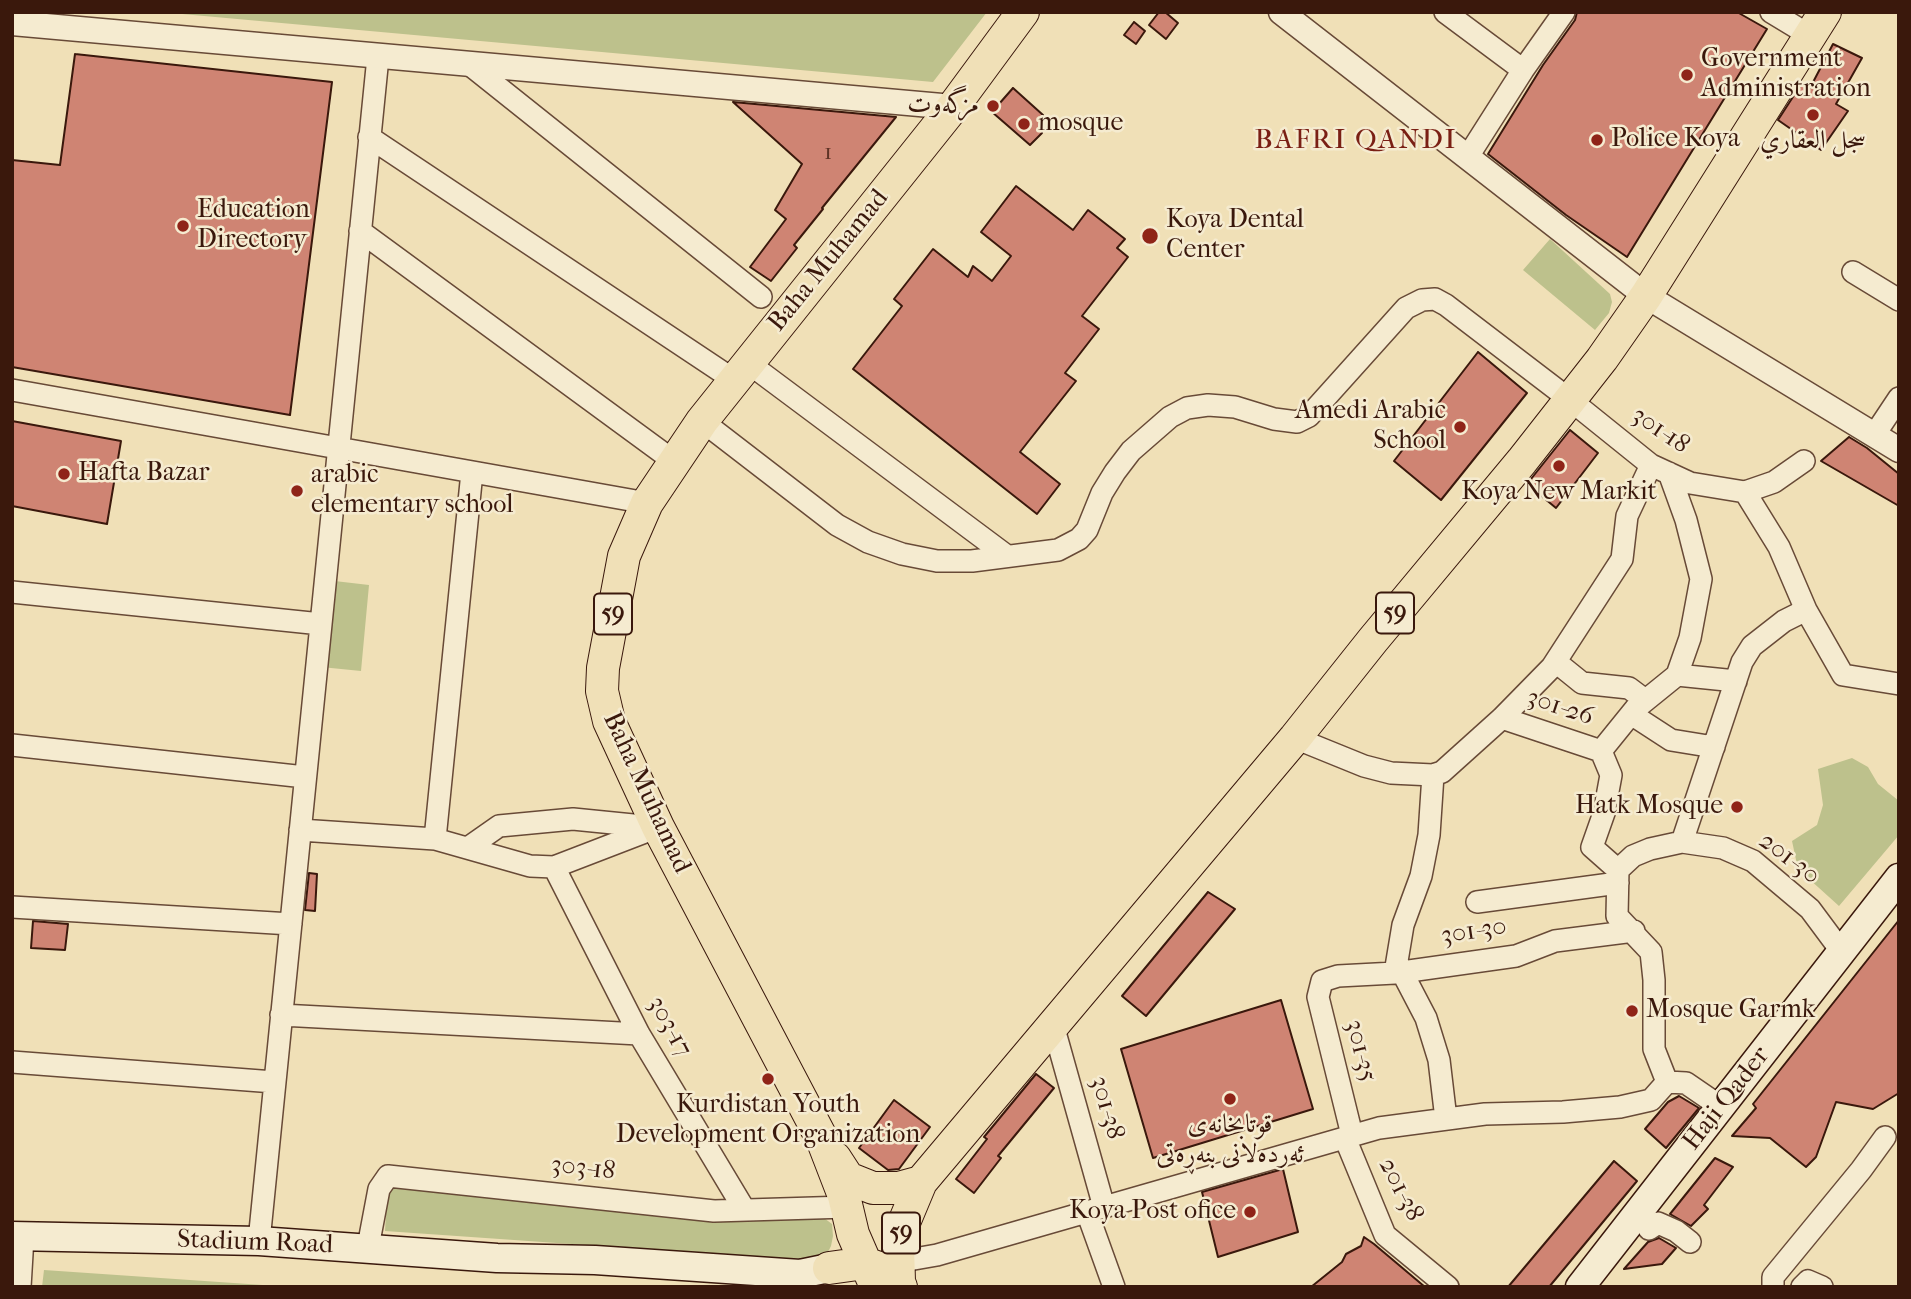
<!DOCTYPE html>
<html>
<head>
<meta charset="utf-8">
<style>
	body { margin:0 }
	#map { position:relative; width:1911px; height:1299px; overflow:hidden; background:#f0e0b7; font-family:"IM FELL French Canon",serif }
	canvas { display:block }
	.frame { position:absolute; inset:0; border:14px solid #3a180c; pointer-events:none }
</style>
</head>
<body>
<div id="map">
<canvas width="1911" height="1299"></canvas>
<div class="frame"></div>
</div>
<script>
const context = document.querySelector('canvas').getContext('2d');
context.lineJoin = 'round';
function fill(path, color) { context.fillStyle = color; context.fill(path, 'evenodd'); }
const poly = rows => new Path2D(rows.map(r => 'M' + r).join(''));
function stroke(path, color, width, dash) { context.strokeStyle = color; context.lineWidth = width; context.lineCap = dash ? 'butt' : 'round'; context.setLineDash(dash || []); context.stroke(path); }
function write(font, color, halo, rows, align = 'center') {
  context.font = font + ' "IM FELL French Canon",Amiri,serif'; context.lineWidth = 5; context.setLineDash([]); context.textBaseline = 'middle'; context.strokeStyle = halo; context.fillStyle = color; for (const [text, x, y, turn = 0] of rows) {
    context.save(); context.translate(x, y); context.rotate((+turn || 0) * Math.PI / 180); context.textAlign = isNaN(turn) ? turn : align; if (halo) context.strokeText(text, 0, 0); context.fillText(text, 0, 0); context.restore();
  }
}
fill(poly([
	[160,12,987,12,933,82],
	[1550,239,1610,294,1612,302,1609,313,1595,330,1523,270],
	[326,580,369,585,361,671,321,667],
	[1852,758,1868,767,1878,784,1899,801,1899,835,1839,906,1798,869,1792,841,1817,825,1823,805,1818,769],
	[388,1182,747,1217,824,1218,832,1224,833,1236,831,1246,826,1256,815,1261,385,1231],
	[44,1270,292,1287,42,1287]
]), '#bdc18c');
const building = poly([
	[1159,12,1165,12,1178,23,1166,39,1149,25,1159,12],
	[1577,12,1737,12,1767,29,1627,257,1566,215,1488,154,1543,65,1575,20,1577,12],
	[1134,22,1145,31,1136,44,1124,35,1134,22],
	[1833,44,1862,58,1836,104,1848,111,1821,150,1778,120,1802,83,1810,88,1833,44],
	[75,54,332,82,290,415,12,367,12,160,60,165,75,54],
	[1013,88,1043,115,1042,133,1030,145,992,112,1013,88],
	[733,102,896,117,822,208,823,209,794,245,797,248,771,281,750,267,786,219,775,210,802,164,733,102],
	[1016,186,1073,230,1088,210,1125,239,1117,248,1128,257,1082,316,1099,329,1065,373,1076,381,1020,452,1060,484,1037,514,853,369,902,306,894,299,933,249,968,277,973,266,992,281,1011,256,981,232,1016,186],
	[1478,352,1527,393,1441,500,1394,461,1478,352],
	[12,421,121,441,107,524,12,506,12,421],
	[1570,430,1598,453,1556,508,1527,484,1570,430],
	[1849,437,1867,448,1899,474,1899,506,1821,461,1849,437],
	[309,873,317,874,315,911,305,910,309,873],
	[1208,892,1235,909,1146,1016,1122,996,1208,892],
	[1899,920,1899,1093,1873,1109,1836,1102,1816,1157,1806,1167,1770,1138,1732,1136,1756,1108,1753,1104,1899,920],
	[33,921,68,924,65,950,31,948,33,921],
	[1281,1000,1313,1109,1153,1158,1121,1049,1281,1000],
	[1036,1074,1054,1088,998,1156,1001,1158,974,1193,956,1179,987,1139,984,1137,1036,1074],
	[1679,1096,1699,1108,1666,1148,1645,1129,1668,1102,1679,1096],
	[894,1100,930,1127,899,1169,888,1170,859,1148,894,1100],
	[1715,1158,1733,1167,1704,1205,1708,1209,1691,1226,1670,1214,1715,1158],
	[1614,1161,1637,1181,1549,1287,1508,1287,1614,1161],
	[1283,1169,1298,1232,1218,1257,1202,1192,1283,1169],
	[1364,1237,1374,1244,1425,1287,1311,1287,1342,1262,1346,1254,1361,1246,1364,1237],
	[1659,1238,1676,1248,1662,1264,1624,1269,1648,1242,1659,1238]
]);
fill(building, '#cf8473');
stroke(building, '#3a180c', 2);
const minor = poly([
	[1445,12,1523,70],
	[1771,12,1809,35],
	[469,64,761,297],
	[369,137,734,380],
	[1467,158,1523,70,1564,12],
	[360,231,675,462],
	[1853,272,1899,300],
	[747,362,1007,556],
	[12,390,647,503],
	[702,421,837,525,868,542,902,554,937,561,972,561,1058,550,1079,539,1087,530,1102,493,1115,472,1131,451,1170,417,1187,408,1208,405,1235,407,1274,419,1297,422,1309,416,1406,308,1422,300,1435,299,1446,305,1569,399,1651,465,1690,483,1745,492,1774,482,1804,461],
	[1875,434,1899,398],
	[1745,492,1779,547,1806,610,1843,675,1899,684],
	[12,592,321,624],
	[1556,662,1582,683,1629,688,1645,700],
	[1677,675,1736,681],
	[1631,714,1671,740,1714,747],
	[1502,718,1601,751],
	[1295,738,1364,766,1391,773,1433,775,1442,772,1502,718,1552,667,1622,559,1627,516,1651,465],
	[12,745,305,777],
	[300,830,435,839,530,866,554,867,658,827],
	[435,839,472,472],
	[1682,842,1742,662,1752,646,1784,621,1806,610],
	[469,847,499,826,573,819,653,827],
	[554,867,639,1034,744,1209],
	[1618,870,1592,847,1604,813,1611,775,1601,751,1635,709,1677,675,1690,638,1701,579,1686,520,1669,473],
	[1618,870,1633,856,1650,849,1682,842,1723,848,1753,861,1810,909,1842,952],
	[1618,870,1617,916,1651,952,1654,980,1654,1049,1667,1082],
	[1477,902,1618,883],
	[12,907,291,924],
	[1402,972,1426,1018,1439,1060,1446,1119],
	[1395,973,1403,925,1421,876,1429,835,1433,775],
	[281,1015,639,1034],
	[1053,1025,1104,1207],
	[12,1062,274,1082],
	[1667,1082,1686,1083,1721,1107],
	[1352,1135,1318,997,1322,981,1338,976,1395,973,1516,956,1555,941,1634,931],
	[1345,1138,1385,1235,1448,1287],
	[1087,1212,1114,1287],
	[1649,1229,1658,1223,1676,1231,1690,1242],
	[259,1241,378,57],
	[368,1247,379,1189,388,1176,714,1211,847,1207],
	[897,1262,937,1255,1379,1128,1485,1114,1563,1112,1620,1107,1651,1100,1667,1082],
	[20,1287,23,1237],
	[1773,1287,1773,1277,1861,1170,1885,1137],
	[1802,1287,1808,1281,1822,1287]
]);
const tertiary = poly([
	[1281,12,1646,296,1899,450],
	[12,23,953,107]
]);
const secondary = poly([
	[12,1236,259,1241,497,1258,595,1260,800,1274,829,1268],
	[1580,1287,1899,878]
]);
const primary = poly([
	[835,1158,848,1178,873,1188,899,1188,921,1182],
	[829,1268,865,1263,882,1269],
	[876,1287,853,1234,844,1196,822,1139,658,827,609,721,602,691,603,668,624,556,647,503,702,421,953,107,1023,12],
	[901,1287,899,1282,898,1245,903,1225,921,1182,1295,738,1373,640,1522,461,1602,359,1646,296,1825,12]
]);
stroke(minor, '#684a37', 24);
stroke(tertiary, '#684a37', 27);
stroke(secondary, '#3a180c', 31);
stroke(primary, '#3a180c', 34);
stroke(minor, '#f5ebd0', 21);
stroke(tertiary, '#f5ebd0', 24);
stroke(secondary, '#f5ebd0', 28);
stroke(primary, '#f0e0b7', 32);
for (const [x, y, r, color] of [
	[1687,75,7,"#8f2418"],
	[993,106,7,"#8f2418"],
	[1813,115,7,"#8f2418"],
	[1024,124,7,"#8f2418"],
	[1597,140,7,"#8f2418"],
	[183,226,7,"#8f2418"],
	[1150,236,9,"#8f2418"],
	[1460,427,7,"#8f2418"],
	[1559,466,7,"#8f2418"],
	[64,474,7,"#8f2418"],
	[297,491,7,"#8f2418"],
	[1737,807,7,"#8f2418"],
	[1632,1011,7,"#8f2418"],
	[768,1079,7,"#8f2418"],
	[1230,1099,7,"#8f2418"],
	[1250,1212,7,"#8f2418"]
]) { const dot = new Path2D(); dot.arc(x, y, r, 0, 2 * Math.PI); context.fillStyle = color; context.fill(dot); stroke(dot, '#f5ebd0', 2.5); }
write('23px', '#5f3326', null, [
	["1",828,153]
]);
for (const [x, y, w] of [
	[1395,613,38],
	[613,614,38],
	[901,1233,38]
]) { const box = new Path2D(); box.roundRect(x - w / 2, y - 20.5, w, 41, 5); context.fillStyle = '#f5ebd0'; context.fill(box); stroke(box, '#3a180c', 2); }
write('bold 24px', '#3a180c', null, [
	["59",1395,613],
	["59",613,614],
	["59",901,1233]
]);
write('26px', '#3a180c', '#f5ebd0', [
	["Government",1701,60],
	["Administration",1701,90],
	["مزگەوت",979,106,"right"],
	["mosque",1038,124],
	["Police Koya",1611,140],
	["سجل العقاري",1813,142,"center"],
	["Education",197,211],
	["Directory",197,241],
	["Koya Dental",1166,221],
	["Center",1166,251],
	["Amedi Arabic",1446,412,"right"],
	["School",1446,442,"right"],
	["Hafta Bazar",78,474],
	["arabic",311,476],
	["elementary school",311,506],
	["Koya New Markit",1559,493,"center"],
	["Hatk Mosque",1723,807,"right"],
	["Mosque Garmk",1646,1011],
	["Kurdistan Youth",768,1106,"center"],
	["Development Organization",768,1136,"center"],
	["قوتابخانه‌ی",1230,1126,"center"],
	["ئه‌رده‌لانی بنه‌ڕه‌تی",1230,1156,"center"],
	["Koya Post ofice",1236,1212,"right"]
], 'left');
write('26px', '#3a180c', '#f5ebd0', [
	["Baha Muhamad",829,261,-51],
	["301-18",1660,431,34],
	["301-26",1560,708,18],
	["Baha Muhamad",646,793,65],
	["201-30",1789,859,37],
	["301-30",1474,932,-9],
	["303-17",669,1027,61],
	["301-35",1360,1051,76],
	["Haji Qader",1727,1099,-52],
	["301-38",1106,1108,74],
	["303-18",583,1169,6],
	["201-38",1400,1190,63],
	["Stadium Road",255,1243,2]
]);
context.letterSpacing = '2px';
write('28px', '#7a1f14', '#f5ebd0', [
	["BAFRI QANDI",1356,141]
]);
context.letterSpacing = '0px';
</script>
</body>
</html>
